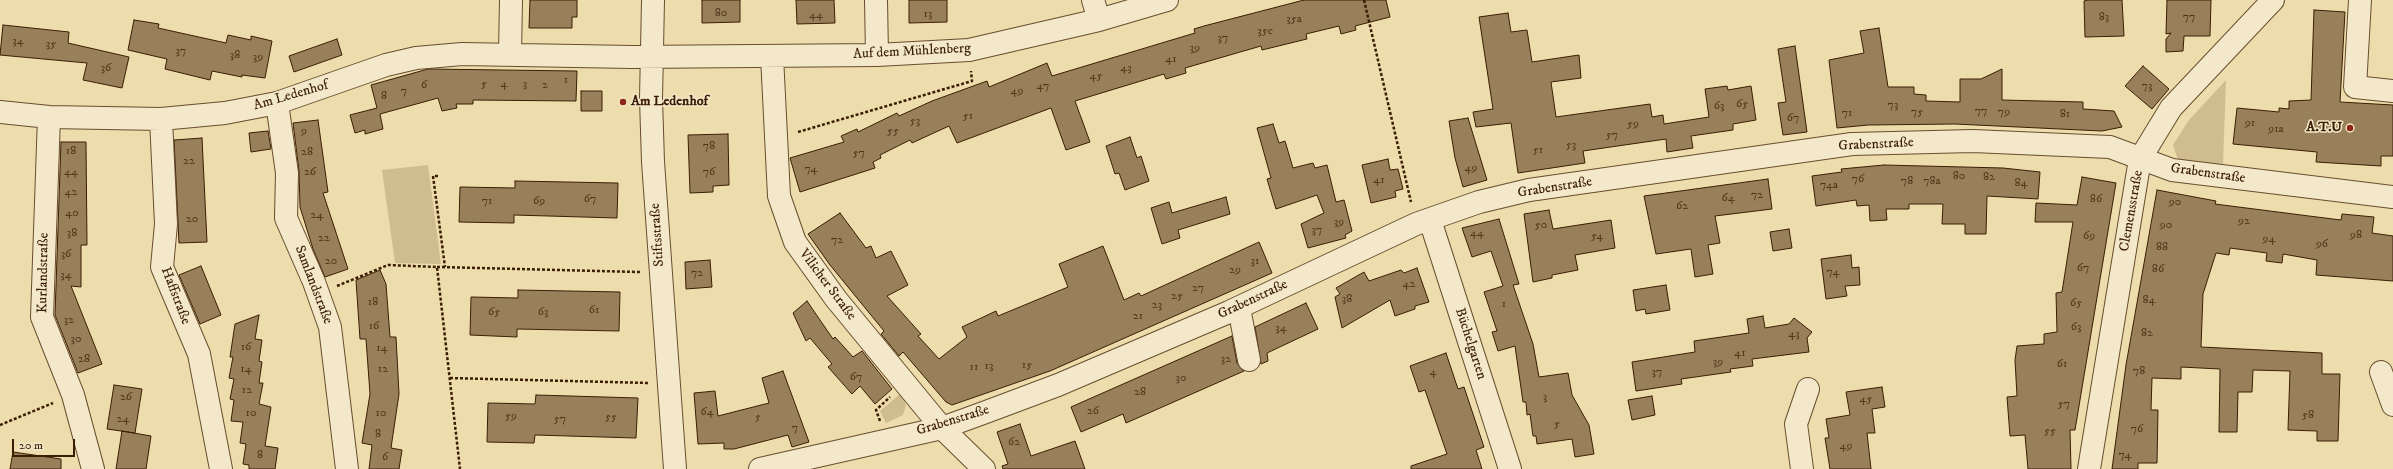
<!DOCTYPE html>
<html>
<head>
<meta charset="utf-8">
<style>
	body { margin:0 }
	#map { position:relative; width:2393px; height:469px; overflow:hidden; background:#eddcac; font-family:"IM FELL DW Pica",serif }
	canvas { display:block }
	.scale { position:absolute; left:12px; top:439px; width:63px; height:18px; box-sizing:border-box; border:2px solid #3b1d04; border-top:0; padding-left:5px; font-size:12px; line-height:14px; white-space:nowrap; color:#3b1d04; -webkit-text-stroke:3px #f3e8c9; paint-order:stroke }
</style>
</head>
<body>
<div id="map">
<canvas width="2393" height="469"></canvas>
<div class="scale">20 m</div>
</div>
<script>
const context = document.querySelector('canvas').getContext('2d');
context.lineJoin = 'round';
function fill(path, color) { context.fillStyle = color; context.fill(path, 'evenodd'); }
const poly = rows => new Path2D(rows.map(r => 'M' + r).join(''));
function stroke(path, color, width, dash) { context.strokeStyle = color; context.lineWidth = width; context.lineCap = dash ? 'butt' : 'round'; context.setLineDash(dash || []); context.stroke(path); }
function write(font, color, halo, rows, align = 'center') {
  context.font = font + ' "IM FELL DW Pica",serif'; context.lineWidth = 3; context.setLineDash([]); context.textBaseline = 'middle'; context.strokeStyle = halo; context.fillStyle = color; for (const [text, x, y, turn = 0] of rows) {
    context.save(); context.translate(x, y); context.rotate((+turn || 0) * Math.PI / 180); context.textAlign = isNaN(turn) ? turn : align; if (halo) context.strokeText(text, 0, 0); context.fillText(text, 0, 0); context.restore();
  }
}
fill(poly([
	[2226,80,2223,164,2178,160,2173,145,2189,120],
	[428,165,441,264,395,263,382,170],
	[901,393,906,405,903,415,886,423,880,411]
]), '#cfbc8f');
const building = poly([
	[530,0,577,0,577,17,572,17,572,28,529,28,530,0],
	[702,0,740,0,740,22,702,23,702,0],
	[796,0,834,0,835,23,797,24,796,0],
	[909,0,947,0,947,22,909,23,909,0],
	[1304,0,1386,0,1390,17,1355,26,1356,30,1341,34,1339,26,1306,34,1307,39,1262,50,1261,46,1185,68,1186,73,1166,79,1164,74,1075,101,1090,142,1066,150,1051,108,957,143,949,126,912,143,910,140,880,155,881,158,873,162,875,168,800,192,790,158,844,142,841,136,857,129,858,132,897,113,899,116,932,101,987,81,989,87,1047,63,1052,76,1195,33,1194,29,1204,26,1304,0],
	[2087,0,2122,0,2124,36,2085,37,2084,1,2087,0],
	[2167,0,2211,0,2210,36,2184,36,2183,51,2166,52,2166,39,2171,33,2166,34,2167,0],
	[2314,10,2345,12,2340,102,2393,105,2393,156,2381,156,2381,166,2316,162,2317,152,2233,144,2237,108,2279,112,2279,108,2289,109,2289,101,2311,100,2314,10],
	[1508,13,1511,32,1527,30,1532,62,1579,55,1581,78,1551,82,1556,117,1650,104,1652,117,1663,115,1664,124,1709,117,1705,89,1727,86,1728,90,1751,86,1756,120,1733,124,1733,130,1691,136,1693,148,1667,152,1666,139,1583,151,1585,163,1518,173,1511,123,1476,127,1473,112,1493,109,1479,17,1508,13],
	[134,20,159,24,158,28,226,43,228,35,251,40,251,36,272,41,265,78,242,75,242,77,212,71,210,80,165,69,167,59,128,50,134,20],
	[3,25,69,32,68,43,129,57,122,88,83,80,87,63,0,55,3,25],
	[1879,28,1888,87,1914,87,1914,94,1926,95,1926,101,1960,102,1960,79,1981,79,2002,69,2002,100,2083,102,2083,109,2114,111,2122,127,2102,131,1955,124,1868,125,1837,128,1829,60,1864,53,1860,31,1879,28],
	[337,39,342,55,294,72,289,56,337,39],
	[1795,46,1807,132,1783,135,1778,103,1786,102,1778,49,1795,46],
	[2143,66,2169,89,2152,109,2125,86,2143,66],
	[428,69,577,71,576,101,473,100,473,104,456,104,457,108,442,111,438,98,380,114,383,129,365,134,365,130,355,133,350,115,377,108,371,85,428,69],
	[581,91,602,91,602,111,581,111,581,91],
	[1468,118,1487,180,1463,187,1455,158,1449,121,1468,118],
	[318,120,328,192,323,193,348,269,325,277,313,249,300,207,299,171,293,123,318,120],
	[1273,124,1279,143,1285,141,1293,168,1313,163,1315,168,1327,165,1336,202,1344,200,1352,231,1345,235,1346,238,1308,248,1301,224,1324,213,1317,195,1276,209,1267,179,1271,178,1257,128,1273,124],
	[268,131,271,149,251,152,249,133,268,131],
	[728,134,729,185,713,186,713,192,690,193,688,135,728,134],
	[1130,137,1137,158,1141,156,1149,181,1125,190,1119,173,1115,174,1106,146,1130,137],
	[202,138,207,242,179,243,174,140,202,138],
	[61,142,86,142,87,245,81,245,81,287,71,286,102,364,78,373,55,315,61,142],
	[1388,159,1390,170,1398,169,1403,189,1395,191,1396,197,1371,203,1362,165,1388,159],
	[1884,165,2003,168,2040,172,2038,199,1987,196,1986,234,1965,234,1965,224,1942,224,1943,204,1909,204,1909,209,1886,209,1887,220,1870,221,1869,205,1857,206,1856,200,1816,206,1812,176,1842,172,1841,169,1884,165],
	[2082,177,2116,183,2075,430,2070,430,2071,469,2028,469,2025,435,2010,436,2007,397,2017,396,2015,360,2017,346,2044,344,2044,334,2057,332,2056,293,2062,292,2073,222,2035,222,2036,203,2077,205,2082,177],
	[1768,179,1772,209,1715,216,1720,243,1708,245,1713,274,1695,277,1691,249,1656,254,1644,196,1768,179],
	[515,181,618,183,617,218,514,215,514,223,459,222,460,187,515,188,515,181],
	[2157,190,2216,201,2215,204,2309,216,2341,220,2342,214,2374,217,2372,233,2393,236,2393,281,2316,275,2317,260,2283,254,2282,263,2266,261,2267,253,2230,248,2229,255,2216,253,2203,294,2201,347,2322,353,2322,374,2340,374,2338,441,2317,441,2317,431,2288,430,2290,371,2253,370,2252,392,2238,392,2237,432,2219,432,2220,369,2181,367,2181,379,2152,378,2151,410,2158,410,2157,463,2138,463,2138,469,2112,469,2126,365,2157,190],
	[1226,197,1230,214,1178,230,1180,238,1162,244,1151,208,1169,202,1172,213,1226,197],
	[1549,210,1553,229,1611,220,1615,248,1575,255,1578,270,1552,275,1552,278,1533,282,1524,214,1549,210],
	[840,213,866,248,871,246,876,258,891,251,908,285,887,296,921,334,918,336,939,359,967,337,962,327,996,311,998,316,1068,287,1059,264,1103,246,1124,300,1139,293,1141,296,1259,242,1272,273,1050,371,952,405,946,402,903,352,899,356,881,334,884,331,830,265,808,234,840,213],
	[1499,219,1519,284,1513,285,1533,344,1539,377,1568,373,1572,395,1589,425,1594,454,1575,457,1572,439,1537,444,1536,436,1533,436,1530,414,1527,415,1526,402,1523,402,1515,346,1498,351,1492,332,1497,331,1484,292,1503,286,1491,251,1472,257,1462,228,1499,219],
	[1789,229,1792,248,1773,251,1770,232,1789,229],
	[1851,255,1852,268,1859,267,1860,285,1845,286,1847,296,1826,299,1821,259,1851,255],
	[710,260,712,287,686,289,685,262,710,260],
	[201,266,221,315,200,324,179,275,201,266],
	[1417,268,1429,302,1415,306,1415,309,1395,316,1390,300,1342,328,1335,297,1340,294,1336,288,1364,272,1369,281,1401,270,1404,273,1417,268],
	[380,270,386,284,390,337,396,337,399,394,391,448,402,450,399,469,369,469,372,445,362,443,370,394,366,339,360,339,356,280,380,270],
	[1666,285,1670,310,1646,314,1645,309,1636,311,1633,290,1666,285],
	[518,290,620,292,619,331,517,329,517,337,470,335,471,297,518,298,518,290],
	[807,301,833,339,835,337,853,357,862,351,892,389,875,404,860,386,852,394,828,367,832,364,810,338,806,341,793,313,807,301],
	[1306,303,1318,329,1267,353,1268,361,1261,364,1255,327,1306,303],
	[259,315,255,339,262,340,259,361,262,362,259,383,263,383,259,404,271,407,265,446,278,448,275,469,249,469,249,465,243,464,246,444,240,443,243,422,231,421,234,400,230,399,234,379,229,378,233,357,230,357,235,324,259,315],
	[1763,316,1765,328,1789,324,1794,318,1812,332,1807,338,1809,352,1752,359,1753,366,1730,369,1731,372,1681,379,1682,384,1636,391,1632,362,1695,352,1694,341,1749,333,1747,319,1763,316],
	[1232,336,1237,363,1244,371,1126,423,1123,414,1081,432,1071,407,1232,336],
	[1446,353,1458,389,1464,387,1484,447,1476,450,1482,469,1411,469,1411,466,1447,454,1425,390,1419,392,1410,366,1446,353],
	[783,371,809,442,792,447,788,435,734,449,724,449,724,443,698,444,694,393,715,391,718,416,769,403,762,378,783,371],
	[114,385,142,389,135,433,107,429,114,385],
	[1882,387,1885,407,1872,409,1875,433,1867,433,1871,469,1830,469,1825,438,1829,438,1826,419,1850,415,1846,392,1882,387],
	[536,395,638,398,636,438,535,435,534,443,487,442,488,403,535,404,536,395],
	[1652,396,1655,415,1632,420,1628,400,1652,396],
	[1020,424,1031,456,1075,441,1085,469,1003,469,1002,466,1008,464,997,432,1020,424],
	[122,431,151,436,146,469,116,469,122,431],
	[13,452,61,459,61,469,10,469,13,452]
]);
fill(building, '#98805b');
stroke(building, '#3b1d04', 1);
const minor = poly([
	[653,0,651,99,653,162,675,469],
	[876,0,877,55],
	[1093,0,1099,20],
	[2360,0,2355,87,2393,91],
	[510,54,511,0],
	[772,56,779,196,795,242,836,299,942,428,984,469],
	[277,103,287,173,286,218,314,282,330,327,347,469],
	[0,112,49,117,161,119,225,113,277,103,386,65,416,58,462,54,632,57,877,55,969,50,1099,20,1167,0],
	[49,117,42,317,73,395,93,469],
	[161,119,166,224,162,267,199,354,221,469],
	[1430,220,1510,469],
	[1239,308,1249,360],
	[2381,372,2393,405],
	[760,469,942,428,986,412,1058,385,1229,312,1416,224,1479,202,1529,190,1852,144,1973,141,2110,147,2172,170,2393,197],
	[1802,469,1796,424,1808,389],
	[2089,469,2140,159,2171,108,2273,0]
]);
stroke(minor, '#684d2e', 24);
stroke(poly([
	[1364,0,1411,202],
	[798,132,972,81,971,71],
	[438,176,433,176,445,267],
	[437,267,640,272],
	[337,286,388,265,437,267,460,469],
	[450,378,648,383],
	[880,421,876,410,890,397],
	[0,425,53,403]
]), '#3b1d04', 2.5, [3, 2]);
stroke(minor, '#f3e8c9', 22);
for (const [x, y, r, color] of [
	[623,102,4,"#8f2418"],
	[2350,128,4,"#8f2418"]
]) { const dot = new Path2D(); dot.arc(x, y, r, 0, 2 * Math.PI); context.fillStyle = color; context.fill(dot); stroke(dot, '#f3e8c9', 1.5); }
write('12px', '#52361a', null, [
	["80",721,14],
	["13",928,15],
	["44",816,16],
	["83",2104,18],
	["77",2189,18],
	["35a",1294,20],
	["35c",1265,32],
	["37",1223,39],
	["34",18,42],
	["35",51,45],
	["39",1195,49],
	["37",181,52],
	["38",235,56],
	["39",258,58],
	["41",1171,60],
	["36",106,69],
	["43",1126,69],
	["45",1096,77],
	["1",566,81],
	["5",484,85],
	["4",504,85],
	["3",525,85],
	["6",424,86],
	["2",545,86],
	["47",1043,87],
	["73",2147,87],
	["7",404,92],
	["49",1017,92],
	["8",384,97],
	["65",1742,105],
	["73",1893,106],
	["63",1719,107],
	["77",1981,112],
	["75",1917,113],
	["79",2004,113],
	["71",1847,114],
	["81",2065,115],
	["51",968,117],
	["67",1793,119],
	["53",915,122],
	["91",2250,124],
	["59",1633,125],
	["91a",2276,130],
	["9",304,132],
	["55",893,132],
	["57",1612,136],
	["53",1571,146],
	["78",709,147],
	["51",1538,151],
	["18",71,152],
	["28",307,153],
	["57",859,154],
	["22",189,162],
	["49",1471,169],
	["74",811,170],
	["44",71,173],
	["26",310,173],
	["76",709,173],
	["80",1959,177],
	["82",1989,178],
	["76",1858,180],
	["41",1379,181],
	["78",1907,182],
	["78a",1932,182],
	["84",2021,184],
	["74a",1829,186],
	["42",71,193],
	["72",1757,196],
	["64",1728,199],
	["67",590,200],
	["86",2096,200],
	["71",487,202],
	["69",539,202],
	["90",2175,203],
	["62",1682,207],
	["40",72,214],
	["24",317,216],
	["20",192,220],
	["92",2244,222],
	["39",1339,223],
	["50",1541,226],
	["90",2166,226],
	["37",1317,231],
	["38",72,234],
	["44",1477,234],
	["98",2356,236],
	["54",1597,237],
	["69",2089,237],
	["22",324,239],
	["94",2269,240],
	["72",837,241],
	["96",2322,245],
	["88",2162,248],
	["36",66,255],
	["20",331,262],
	["31",1255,262],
	["67",2083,269],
	["86",2158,270],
	["29",1235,271],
	["74",1833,273],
	["72",697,274],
	["34",66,276],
	["42",1409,285],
	["27",1198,289],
	["25",1177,297],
	["38",1347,300],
	["84",2149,301],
	["18",373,303],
	["65",2076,304],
	["1",1504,305],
	["23",1157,306],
	["61",594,311],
	["65",494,313],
	["63",543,313],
	["21",1138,317],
	["32",69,321],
	["16",374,327],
	["63",2076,328],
	["34",1281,329],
	["82",2147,334],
	["43",1794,335],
	["30",76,340],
	["16",246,348],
	["14",382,349],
	["41",1740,354],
	["28",84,360],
	["32",1226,360],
	["39",1718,363],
	["61",2062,365],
	["15",1027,366],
	["13",989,367],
	["11",974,368],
	["14",246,370],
	["12",383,370],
	["78",2139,372],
	["4",1433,373],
	["37",1657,373],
	["67",856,378],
	["30",1181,379],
	["12",247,391],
	["28",1140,393],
	["26",126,398],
	["3",1545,398],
	["45",1866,400],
	["57",2064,405],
	["26",1093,412],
	["64",707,413],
	["10",251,414],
	["10",381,414],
	["58",2308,416],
	["59",511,417],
	["55",611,418],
	["5",758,418],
	["24",123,420],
	["57",560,420],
	["5",1557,425],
	["7",795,429],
	["76",2137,430],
	["55",2050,432],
	["8",378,435],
	["62",1014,443],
	["49",1846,447],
	["8",260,456],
	["74",2125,456],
	["6",385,458]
]);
write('14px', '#3b1d04', '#f3e8c9', [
	["Auf dem Mühlenberg",912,52,-3],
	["Am Ledenhof",291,96,-16],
	["Grabenstraße",1876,145,-3],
	["Grabenstraße",2208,174,8],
	["Grabenstraße",1555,188,-9],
	["Clemensstraße",2132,211,-80],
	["Stiftsstraße",658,235,-94],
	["Kurlandstraße",44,273,-89],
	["Samlandstraße",313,285,69],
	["Vilicher Straße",827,285,53],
	["Haffstraße",175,296,69],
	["Grabenstraße",1253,300,-25],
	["Büchelgarten",1470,344,72],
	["Grabenstraße",953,421,-17]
]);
write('bold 14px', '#3b1d04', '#f3e8c9', [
	["Am Ledenhof",631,102],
	["A.T.U",2342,128,"right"]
], 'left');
</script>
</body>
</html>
